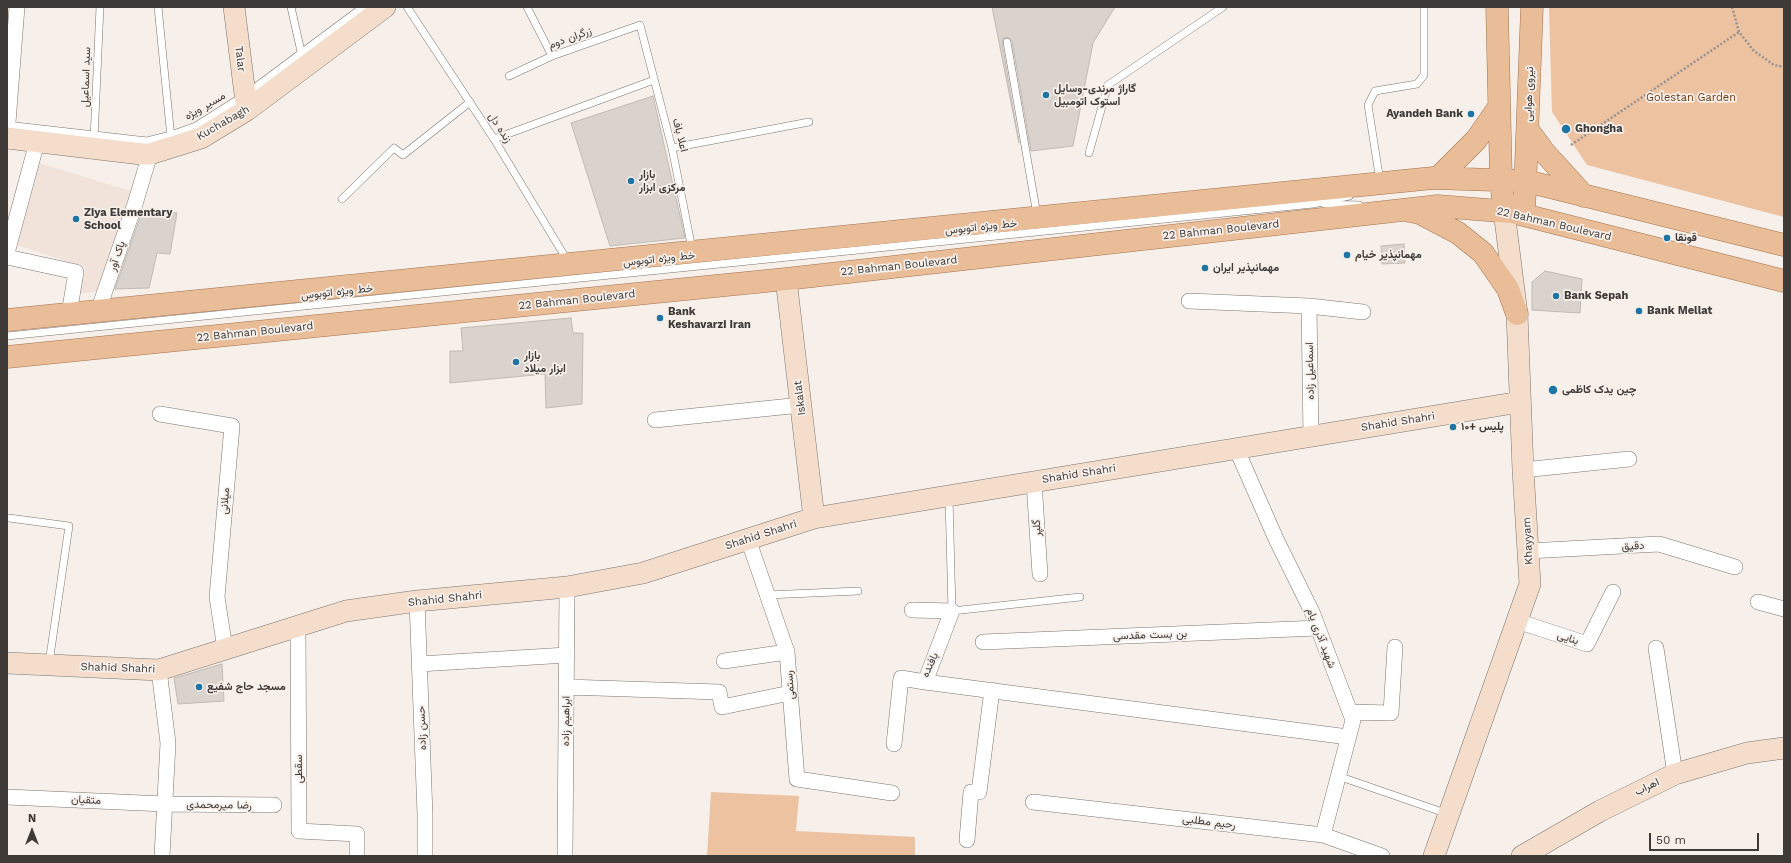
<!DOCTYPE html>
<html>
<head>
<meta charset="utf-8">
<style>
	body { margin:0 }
	#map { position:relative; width:1791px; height:863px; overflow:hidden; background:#f6efea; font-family:"Work Sans",sans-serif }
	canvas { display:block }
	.frame { position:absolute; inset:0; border:8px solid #3d3a38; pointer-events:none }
	.north { position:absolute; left:12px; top:811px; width:40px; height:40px; -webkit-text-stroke:3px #f6efea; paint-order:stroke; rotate:0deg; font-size:11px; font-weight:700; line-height:16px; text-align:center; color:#3d3a38 }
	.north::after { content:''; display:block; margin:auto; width:14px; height:18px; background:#3d3a38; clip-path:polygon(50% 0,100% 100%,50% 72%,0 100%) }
	.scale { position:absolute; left:1649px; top:833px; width:110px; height:18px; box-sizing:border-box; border:2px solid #3d3a38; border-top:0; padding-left:5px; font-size:12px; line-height:14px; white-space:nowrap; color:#3d3a38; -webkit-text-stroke:3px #f6efea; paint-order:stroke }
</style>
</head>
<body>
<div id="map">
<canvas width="1791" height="863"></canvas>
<div class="frame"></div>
<div class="north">N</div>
<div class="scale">50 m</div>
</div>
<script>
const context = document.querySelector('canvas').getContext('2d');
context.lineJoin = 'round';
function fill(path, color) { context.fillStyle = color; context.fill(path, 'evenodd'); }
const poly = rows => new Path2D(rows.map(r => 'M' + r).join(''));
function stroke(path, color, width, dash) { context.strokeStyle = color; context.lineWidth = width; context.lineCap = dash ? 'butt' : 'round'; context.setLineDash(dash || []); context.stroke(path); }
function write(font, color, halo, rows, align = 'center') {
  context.font = font + ' "Work Sans",Vazirmatn,sans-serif'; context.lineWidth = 3.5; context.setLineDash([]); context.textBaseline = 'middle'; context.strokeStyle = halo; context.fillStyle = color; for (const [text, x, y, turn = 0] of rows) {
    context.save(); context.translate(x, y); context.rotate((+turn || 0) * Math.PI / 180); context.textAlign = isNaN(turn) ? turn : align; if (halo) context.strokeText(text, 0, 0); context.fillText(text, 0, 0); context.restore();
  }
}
fill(poly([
	[39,163,137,193,103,290,78,294,86,268,17,245]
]), '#f1e3d9');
fill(poly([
	[1549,7,1784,7,1784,217,1587,165,1552,112],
	[711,792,799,796,796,831,915,837,915,856,707,856]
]), '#edc2a1');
const building = poly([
	[992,7,1115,7,1093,43,1073,146,1031,151,1012,41,1007,37,1004,38,1002,43,1019,143,992,7],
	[653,96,685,238,610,246,571,123,653,96],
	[143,209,177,213,170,254,157,253,149,288,115,289,143,209],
	[1404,244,1405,263,1382,264,1381,246,1404,244],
	[1545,271,1582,279,1580,313,1532,310,1532,282,1545,271],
	[571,318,573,333,583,333,582,404,546,408,545,374,450,383,450,351,463,351,461,328,571,318],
	[222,664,224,701,178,704,174,678,222,664]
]);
fill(building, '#d9d2cd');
stroke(building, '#c0b9b5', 1);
const lane = poly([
	[158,7,171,138],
	[291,7,302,56],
	[407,7,494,139,567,260],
	[527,7,552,56],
	[1007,42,1037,215],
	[509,76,552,56,640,25,672,148,692,249],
	[7,125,147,141,171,135,196,126,245,95,363,7],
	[94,139,100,7],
	[494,139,654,80],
	[672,148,809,122],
	[1089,153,1108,85,1223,7],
	[1380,181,1368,105,1375,91,1417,84,1424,75,1424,7],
	[342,199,394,148,403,155,470,102],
	[1325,204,1359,205],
	[7,336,1313,204,1349,196],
	[949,498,952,611,1080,597],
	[9,518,69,526,49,663],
	[767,595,858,591],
	[1338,776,1448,814]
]);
const street = poly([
	[7,135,17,7],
	[7,253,37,142],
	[7,257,76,272,69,314],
	[1189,301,1309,306,1363,312],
	[1309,306,1311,436],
	[98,311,135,204,150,154],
	[160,414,232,426,217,597,225,649],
	[655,420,801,405],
	[1236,448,1276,539,1312,612,1353,720,1323,835],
	[1523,470,1629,459],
	[1034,482,1040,574],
	[748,539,787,652,797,779,892,793],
	[1528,551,1659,544,1735,567],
	[417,601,425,815,425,856],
	[1758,602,1784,609],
	[1517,621,1587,644,1613,592],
	[298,626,299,831,357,834,357,856],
	[983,642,1318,628],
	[1656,648,1675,774],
	[724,661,787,652],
	[419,664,567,655],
	[159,670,168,743,162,856],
	[925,682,1348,737],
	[566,687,719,692,722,707,790,693],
	[1350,712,1391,713,1395,647],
	[894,744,901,678,925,682,952,611,912,610],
	[7,797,165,804,274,805],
	[1033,802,1323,835,1382,856],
	[967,840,971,792,979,792,992,690],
	[565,856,567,587]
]);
const secondary = poly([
	[234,7,247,110],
	[7,138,141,154,150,154,201,138,247,110,385,7],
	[786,279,814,518],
	[7,663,159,670,346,611,417,601,567,587,643,573,814,518,1520,402],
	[1434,856,1530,584,1523,470,1517,314,1504,211],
	[1522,856,1600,811,1675,774,1747,753,1784,748]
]);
const primary = poly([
	[1497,7,1501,179,1504,211],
	[1528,130,1544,152,1584,196],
	[1438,178,1476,140,1499,107],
	[1409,211,1420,213,1458,233,1483,253,1508,289,1517,314],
	[1524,215,1532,7],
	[7,320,1433,178,1526,181,1784,245],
	[7,357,786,279,1438,206,1512,212,1784,281]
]);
stroke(lane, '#7b7570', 8);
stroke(street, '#7b7570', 16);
stroke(secondary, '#7b7570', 22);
stroke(primary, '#a4734a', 23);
stroke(poly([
	[1732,7,1739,32,1754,51,1774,65,1784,67],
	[1571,145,1739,32]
]), '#97928f', 2.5, [2, 2]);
stroke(lane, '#fff', 7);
stroke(street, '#fff', 15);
stroke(secondary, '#f4decb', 21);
stroke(primary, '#e9bd98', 22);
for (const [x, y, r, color] of [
	[1046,95,4,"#1e74a3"],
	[1471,114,4,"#1e74a3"],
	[1566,129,5,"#1e74a3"],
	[631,181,4,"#1e74a3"],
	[76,219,4,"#1e74a3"],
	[1667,238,4,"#1e74a3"],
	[1347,255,4,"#1e74a3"],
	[1205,268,4,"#1e74a3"],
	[1556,296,4,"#1e74a3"],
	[1639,311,4,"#1e74a3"],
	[660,318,4,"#1e74a3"],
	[516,362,4,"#1e74a3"],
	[1553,390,5,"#1e74a3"],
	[1453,427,4,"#1e74a3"],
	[199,687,4,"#1e74a3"]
]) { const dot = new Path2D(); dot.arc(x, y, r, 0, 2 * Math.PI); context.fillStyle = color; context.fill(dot); stroke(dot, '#f6efea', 1.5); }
write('11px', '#3d3a38', '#f6efea', [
	["زرگران دوم",570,38,-20],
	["Talar",240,59,83],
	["سید اسماعیل",86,77,-88],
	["نیروی هوایی",1529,94,-88],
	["مسیر ویژه",205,106,-30],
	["Kuchabagh",223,123,-30],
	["زنده دل",500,128,57],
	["اعلا باف",680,135,76],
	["22 Bahman Boulevard",1554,224,13],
	["خط ویژه اتوبوس",981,227,-6],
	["22 Bahman Boulevard",1221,230,-6],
	["پاک آور",117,256,-71],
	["خط ویژه اتوبوس",659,259,-6],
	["22 Bahman Boulevard",899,266,-6],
	["خط ویژه اتوبوس",337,292,-6],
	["22 Bahman Boulevard",577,300,-6],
	["22 Bahman Boulevard",255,332,-6],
	["اسماعیل زاده",1310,371,-91],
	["Iskalat",800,398,-97],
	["Shahid Shahri",1398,422,-9],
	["Shahid Shahri",1079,474,-9],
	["میلانی",225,501,-85],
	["گلپر",1037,528,-94],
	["Shahid Shahri",761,535,-18],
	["Khayyam",1528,541,-93],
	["دقیق",1633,546,-3],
	["Shahid Shahri",445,599,-6],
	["بن بست مقدسی",1150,635,-2],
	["شهید آذری یام",1321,638,69],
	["بنایی",1568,638,18],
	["بافنده",930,665,-65],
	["Shahid Shahri",118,668,2],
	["رستمی",790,685,-94],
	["ابراهیم زاده",566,721,-89],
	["حسن زاده",422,728,-92],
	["سقطی",299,769,-90],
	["اهراب",1647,787,-26],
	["متقیان",86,800,3],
	["رضا میرمحمدی",219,805,1],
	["رحیم مطلبی",1209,822,7]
]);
write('bold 11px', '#3d3a38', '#f6efea', [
	["گاراژ مرندی-وسایل",1054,89],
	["استوک اتومبیل",1054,102],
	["Ayandeh Bank",1463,114,"right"],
	["Ghongha",1575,129],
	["بازار",639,175],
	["مرکزی ابزار",639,188],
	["Ziya Elementary",84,213],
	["School",84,226],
	["قونقا",1675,238],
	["مهمانپذیر خیام",1355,255],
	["مهمانپذیر ایران",1213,268],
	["Bank Sepah",1564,296],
	["Bank Mellat",1647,311],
	["Bank",668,312],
	["Keshavarzi Iran",668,325],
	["بازار",524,356],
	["ابزار میلاد",524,369],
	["چین یدک کاظمی",1562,390],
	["پلیس +۱۰",1461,427],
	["مسجد حاج شفیع",207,687]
], 'left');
write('11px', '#6a3e16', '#f6efea', [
	["Golestan Garden",1691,98]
]);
</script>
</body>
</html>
